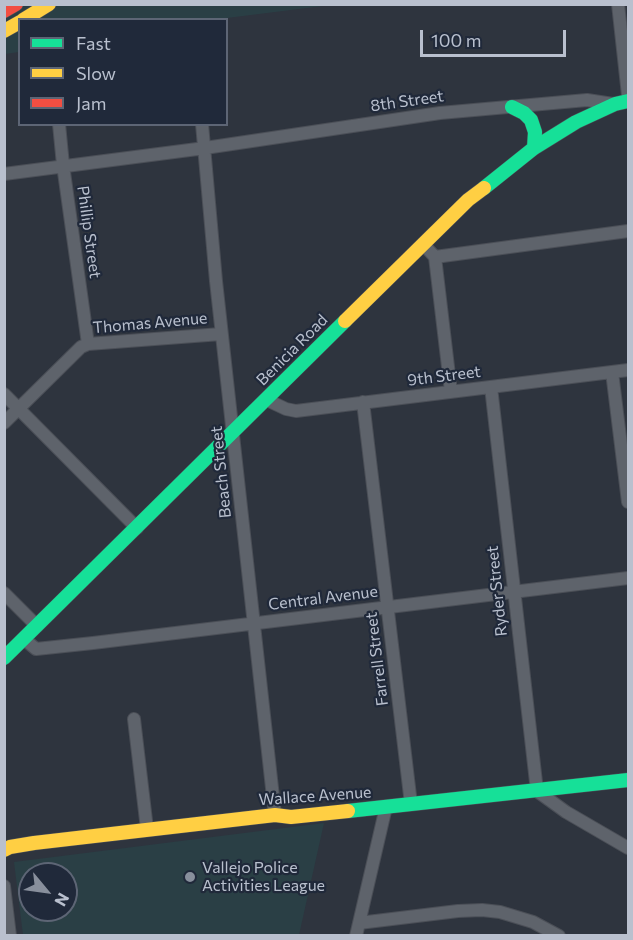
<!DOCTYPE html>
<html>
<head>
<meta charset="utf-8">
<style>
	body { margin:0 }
	#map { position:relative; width:633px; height:940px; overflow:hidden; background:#2e343e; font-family:Commissioner,sans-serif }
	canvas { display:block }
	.frame { position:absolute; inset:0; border:6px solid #b9c0ce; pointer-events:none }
	.legend { position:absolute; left:18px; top:18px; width:210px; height:108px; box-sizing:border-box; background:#20293a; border:2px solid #5d6575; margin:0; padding:8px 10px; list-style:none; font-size:18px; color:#b9c0ce }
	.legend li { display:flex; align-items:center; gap:12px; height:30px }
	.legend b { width:30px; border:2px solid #5d6575 }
	.north { position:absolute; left:18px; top:862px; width:60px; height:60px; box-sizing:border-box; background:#20293a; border:2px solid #5d6575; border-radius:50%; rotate:119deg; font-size:16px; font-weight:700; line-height:24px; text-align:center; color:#b9c0ce }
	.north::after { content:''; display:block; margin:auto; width:21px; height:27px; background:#888f9c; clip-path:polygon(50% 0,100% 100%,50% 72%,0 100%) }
	.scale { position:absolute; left:420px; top:30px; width:146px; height:27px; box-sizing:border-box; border:3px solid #b9c0ce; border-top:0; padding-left:8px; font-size:18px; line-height:21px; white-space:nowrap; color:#b9c0ce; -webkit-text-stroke:4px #20293a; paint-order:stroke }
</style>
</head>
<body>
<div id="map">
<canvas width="633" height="940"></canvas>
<div class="frame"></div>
<ul class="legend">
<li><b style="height:8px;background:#16e098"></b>Fast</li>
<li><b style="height:8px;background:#ffcf43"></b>Slow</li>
<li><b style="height:8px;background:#f24e42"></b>Jam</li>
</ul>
<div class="north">N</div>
<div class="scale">100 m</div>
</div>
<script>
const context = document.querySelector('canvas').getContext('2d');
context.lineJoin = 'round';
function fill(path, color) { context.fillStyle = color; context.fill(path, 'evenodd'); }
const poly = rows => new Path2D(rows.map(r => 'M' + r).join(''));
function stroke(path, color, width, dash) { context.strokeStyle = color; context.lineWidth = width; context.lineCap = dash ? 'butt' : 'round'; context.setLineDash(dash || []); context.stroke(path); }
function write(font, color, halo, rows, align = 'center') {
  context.font = font + ' Commissioner,sans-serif'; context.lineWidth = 4.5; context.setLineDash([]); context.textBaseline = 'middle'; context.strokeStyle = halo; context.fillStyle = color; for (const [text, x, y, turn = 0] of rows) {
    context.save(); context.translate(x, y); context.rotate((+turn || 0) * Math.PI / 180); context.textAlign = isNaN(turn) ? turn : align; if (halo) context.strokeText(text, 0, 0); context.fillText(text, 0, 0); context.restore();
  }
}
fill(poly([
	[4,5,331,5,211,20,20,20,19,52,5,54],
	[324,823,299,935,23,935,14,862],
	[30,874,66,874,66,910,30,910]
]), '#2a3f45');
const street = poly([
	[618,4,628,95],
	[59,124,63,165,88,344],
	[202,124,216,281,275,815],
	[4,174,205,148,440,113,587,100,613,104],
	[423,244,435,257,451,392],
	[435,257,628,231],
	[612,372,628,502],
	[491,387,537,791,566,812,628,848],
	[4,394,137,528],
	[267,400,286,409,296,411,628,370],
	[363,402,411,804],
	[4,423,81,347,88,344,221,334],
	[4,593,37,626],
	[24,639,36,649,93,643,628,578],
	[134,719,147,829],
	[4,886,10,936],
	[359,923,458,911,482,910,500,912,533,922,559,936],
	[356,936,386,807]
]);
const fast = poly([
	[512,107,524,113,531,120,535,132,534,148],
	[484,188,534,148,576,122,615,104,628,101],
	[4,658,345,321],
	[348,811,628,780]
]);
const slow = poly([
	[23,20,49,4],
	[4,31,20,22],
	[345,321,468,200,484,188],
	[4,850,10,847,34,843,275,815,291,817,348,811]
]);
const jam = poly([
	[4,11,16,4]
]);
stroke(street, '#4b4f57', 14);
stroke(fast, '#4b4f57', 15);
stroke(slow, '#4b4f57', 15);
stroke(jam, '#4b4f57', 15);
stroke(street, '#5e636b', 12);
stroke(fast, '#16e098', 14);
stroke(slow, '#ffcf43', 14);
stroke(jam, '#f24e42', 14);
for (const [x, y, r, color] of [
	[190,877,6,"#888f9c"]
]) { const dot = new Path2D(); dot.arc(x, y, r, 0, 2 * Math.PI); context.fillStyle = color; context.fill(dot); stroke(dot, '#20293a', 2); }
write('16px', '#b9c0ce', '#20293a', [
	["8th Street",407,101,-8],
	["Phillip Street",89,232,82],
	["Thomas Avenue",150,323,-5],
	["Benicia Road",292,350,-45],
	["9th Street",444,376,-7],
	["Beach Street",221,472,-96],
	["Ryder Street",497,591,-96],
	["Central Avenue",323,598,-7],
	["Farrell Street",377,659,-97],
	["Wallace Avenue",315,796,-4]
]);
write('16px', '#b9c0ce', '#20293a', [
	["Vallejo Police",202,868],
	["Activities League",202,886]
], 'left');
</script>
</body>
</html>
